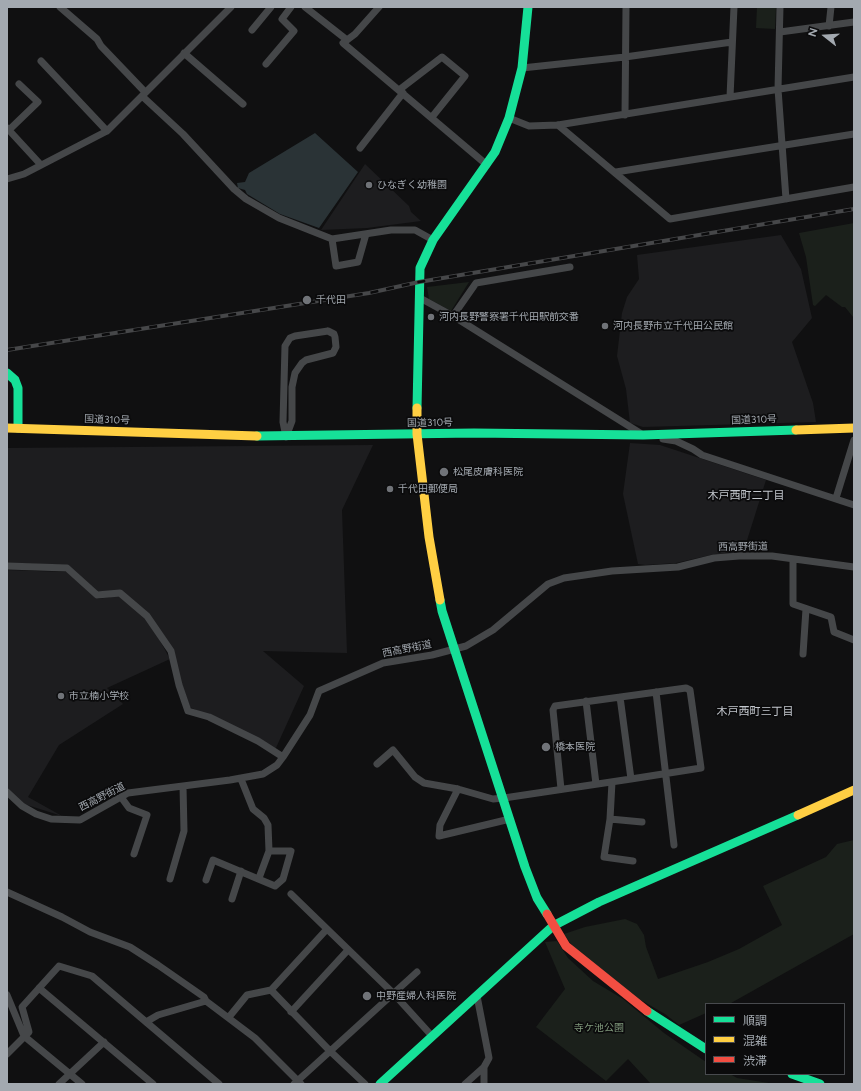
<!DOCTYPE html>
<html>
<head>
<meta charset="utf-8">
<style>
	body { margin:0 }
	#map { position:relative; width:861px; height:1091px; overflow:hidden; background:#101011; font-family:Figtree,"Noto Sans JP",sans-serif }
	canvas { display:block }
	.frame { position:absolute; inset:0; border:8px solid #a3a9b0; pointer-events:none }
	.legend { position:absolute; left:705px; top:1003px; width:140px; height:72px; box-sizing:border-box; background:#0b0b0c; border:1px solid #484a4e; margin:0; padding:5px 7px; list-style:none; font-size:12px; color:#a3a9b0 }
	.legend li { display:flex; align-items:center; gap:8px; height:20px }
	.legend b { width:20px; border:1px solid #484a4e }
	.north { position:absolute; left:805px; top:16px; width:40px; height:40px; -webkit-text-stroke:3px #0b0b0c; paint-order:stroke; rotate:287deg; font-size:11px; font-weight:700; line-height:16px; text-align:center; color:#a3a9b0 }
	.north::after { content:''; display:block; margin:auto; width:14px; height:18px; background:#a3a9b0; clip-path:polygon(50% 0,100% 100%,50% 72%,0 100%) }
</style>
</head>
<body>
<div id="map">
<canvas width="861" height="1091"></canvas>
<div class="frame"></div>
<ul class="legend">
<li><b style="height:5px;background:#16e098"></b>順調</li>
<li><b style="height:5px;background:#ffcf43"></b>混雑</li>
<li><b style="height:5px;background:#f24e42"></b>渋滞</li>
</ul>
<div class="north">N</div>
</div>
<script>
const context = document.querySelector('canvas').getContext('2d');
context.lineJoin = 'round';
function fill(path, color) { context.fillStyle = color; context.fill(path, 'evenodd'); }
const poly = rows => new Path2D(rows.map(r => 'M' + r).join(''));
function stroke(path, color, width, dash) { context.strokeStyle = color; context.lineWidth = width; context.lineCap = dash ? 'butt' : 'round'; context.setLineDash(dash || []); context.stroke(path); }
function write(font, color, halo, rows, align = 'center') {
  context.font = font + ' Figtree,"Noto Sans JP",sans-serif'; context.lineWidth = 3.5; context.setLineDash([]); context.textBaseline = 'middle'; context.strokeStyle = halo; context.fillStyle = color; for (const [text, x, y, turn = 0] of rows) {
    context.save(); context.translate(x, y); context.rotate((+turn || 0) * Math.PI / 180); context.textAlign = isNaN(turn) ? turn : align; if (halo) context.strokeText(text, 0, 0); context.fillText(text, 0, 0); context.restore();
  }
}
fill(poly([
	[365,164,409,206,411,212,421,221,367,228,321,230],
	[781,235,801,269,812,318,792,342,813,403,816,422,643,427,630,423,626,389,617,356,622,313,627,297,639,279,637,255],
	[630,443,660,445,766,480,743,553,715,554,676,563,645,565,638,564,623,494],
	[373,445,342,510,347,653,263,651,304,686,275,750,190,707,179,677,173,650,148,615,119,591,97,591,67,565,7,563,7,448],
	[7,570,67,572,98,599,117,596,125,598,149,621,170,659,107,688,123,704,59,745,28,797,62,816,24,804,7,789]
]), '#1d1d1f');
fill(poly([
	[757,7,776,7,775,29,756,28],
	[854,223,854,345,853,317,845,307,842,307,826,295,815,306,813,305,806,257,799,233],
	[469,282,451,311,429,299,427,287],
	[854,840,854,934,731,1003,706,1004,706,1013,679,1025,665,1014,639,999,574,948,564,934,585,927,625,919,637,924,644,935,646,947,658,979,708,962,739,949,782,925,763,886,826,857,837,844],
	[557,941,568,958,593,981,623,999,664,1033,706,1062,706,1074,730,1074,737,1078,775,1084,651,1084,628,1059,606,1081,536,1027,565,989,545,942]
]), '#1b201b');
fill(poly([
	[315,133,358,172,319,228,280,214,247,194,245,190,238,188,237,183,245,182,249,173]
]), '#2a3336');
stroke(poly([
	[60,7,97,39,101,46,145,92],
	[305,7,347,40],
	[379,7,355,34,343,43,487,165],
	[780,7,778,89,786,199],
	[829,26,831,7],
	[252,30,271,7],
	[780,32,854,22],
	[184,53,243,104],
	[41,61,107,131],
	[266,64,294,31,282,19,291,7],
	[522,68,625,57,732,42],
	[399,90,442,57,465,76,432,117],
	[142,96,183,134,234,189,246,199,279,218,332,239,391,230,415,230,433,240],
	[730,97,734,7],
	[625,115,626,7],
	[509,118,529,126,558,125,854,77],
	[558,125,670,219,854,187],
	[7,128,41,165],
	[9,130,38,102,19,84],
	[360,148,403,93],
	[616,172,854,134],
	[7,179,24,174,107,131,231,7],
	[332,239,336,266,358,262,366,234],
	[420,298,453,316,640,433],
	[453,316,476,283,570,267],
	[328,331,334,334,335,337,336,347,333,353,306,360,302,363,295,373,292,387,292,421,286,437,283,422,285,346,290,338,295,336,328,331],
	[663,439,676,441,693,449,702,455,854,505],
	[836,498,854,440],
	[793,559,793,604,831,617,834,632,854,640],
	[7,566,67,568,97,595,120,593,147,616,171,651,179,685,188,711,209,717,258,741,283,757],
	[803,654,806,609],
	[656,692,674,845],
	[620,697,631,779],
	[586,701,596,784],
	[377,764,393,750,415,777,424,783,458,789,493,799,504,798,631,779,701,768,690,690,686,688,555,706,553,710,561,789],
	[241,779,253,809,264,818,268,825,269,851,259,878],
	[612,782,610,819,604,857,633,861],
	[458,789,440,825,439,836,510,819],
	[7,792,22,806,36,814,51,819,80,820,128,793,230,780,263,774,277,765,283,757,310,715,319,691,383,663,432,655,466,646,493,630,548,584,564,578,612,571,678,567,714,558,739,556,772,556,854,567],
	[121,797,129,808,147,815,134,854],
	[610,819,642,822],
	[170,879,184,831,183,786],
	[206,880,213,860,275,886,283,879,291,851,269,851],
	[7,892,62,917,90,932,130,947,158,965,204,997,206,1001,255,1038,301,1084],
	[291,894,393,993,432,1036],
	[232,899,241,871],
	[39,988,153,1084],
	[271,990,330,1051,365,1084],
	[7,995,24,1036,82,1084],
	[477,996,489,1058,484,1067,484,1084],
	[291,1012,348,950],
	[229,1017,247,995,271,990,327,929],
	[146,1022,158,1015,206,1001],
	[7,1054,29,1032,22,1007,59,966,92,976,219,1084],
	[59,1084,104,1042],
	[294,1084,417,972],
	[465,1084,484,1067]
]), '#454749', 7);
stroke(poly([
	[7,373,15,380,18,388,18,428],
	[417,408,420,268,433,240,495,152,509,118,522,68,528,7],
	[257,436,474,433,643,435,796,430],
	[440,600,442,611,525,867,537,898,547,914],
	[647,1011,706,1049],
	[792,1074,820,1084],
	[380,1084,553,926,599,902,798,815]
]), '#16e098', 9);
stroke(poly([
	[417,408,417,434,429,537,440,600],
	[7,428,257,436],
	[796,430,854,428],
	[798,815,854,790]
]), '#ffcf43', 9);
stroke(poly([
	[547,914,566,946,647,1011]
]), '#f24e42', 9);
const rail = poly([
	[7,350,369,293,419,282,854,209]
]);
stroke(rail, '#464749', 4);
stroke(rail, '#0b0b0c', 2.5, [8]);
for (const [x, y, r, color] of [
	[369,185,4,"#707378"],
	[307,300,5,"#707378"],
	[431,317,4,"#707378"],
	[605,326,4,"#707378"],
	[444,472,5,"#707378"],
	[390,489,4,"#707378"],
	[61,696,4,"#707378"],
	[546,747,5,"#707378"],
	[367,996,5,"#707378"]
]) { const dot = new Path2D(); dot.arc(x, y, r, 0, 2 * Math.PI); context.fillStyle = color; context.fill(dot); stroke(dot, '#0b0b0c', 1.5); }
write('10px', '#a3a9b0', '#0b0b0c', [
	["ひなぎく幼稚園",377,185],
	["千代田",316,300],
	["河内長野警察署千代田駅前交番",439,317],
	["河内長野市立千代田公民館",613,326],
	["松尾皮膚科医院",453,472],
	["千代田郵便局",398,489],
	["市立楠小学校",69,696],
	["橋本医院",555,747],
	["中野産婦人科医院",376,996]
], 'left');
write('10px', '#a3a9b0', '#0b0b0c', [
	["国道310号",107,420,2],
	["国道310号",754,420,-2],
	["国道310号",430,423,-1],
	["西高野街道",743,547,-1],
	["西高野街道",407,649,-11],
	["西高野街道",102,797,-27]
]);
write('10px', '#80997c', '#0b0b0c', [
	["寺ケ池公園",599,1028]
]);
write('11px', '#c3c7cd', '#0b0b0c', [
	["木戸西町二丁目",746,496],
	["木戸西町三丁目",755,712]
]);
</script>
</body>
</html>
